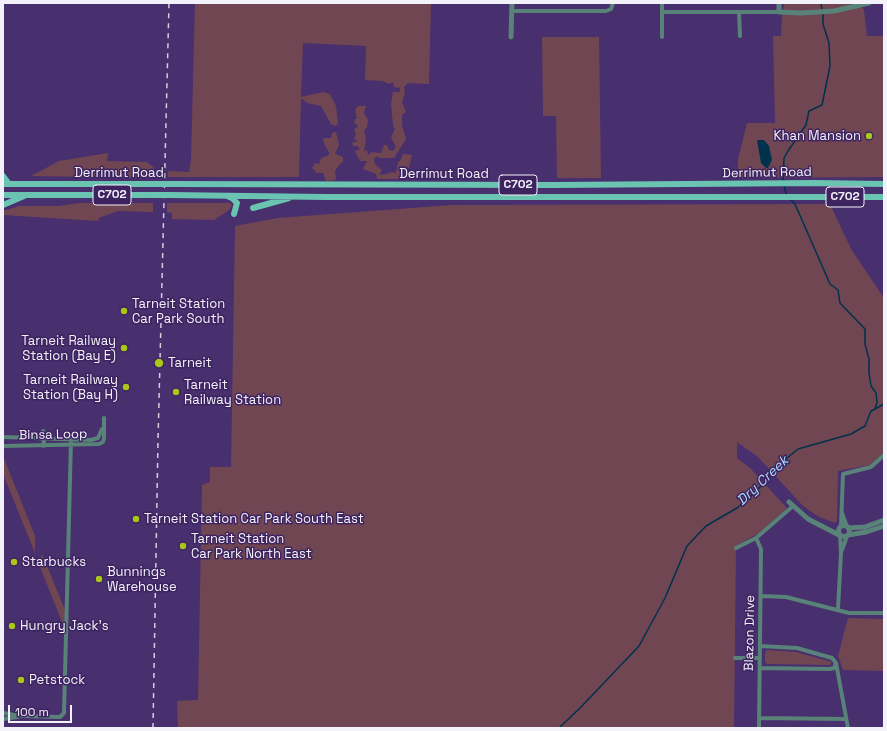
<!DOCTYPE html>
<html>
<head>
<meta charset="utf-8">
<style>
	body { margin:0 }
	#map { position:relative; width:887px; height:731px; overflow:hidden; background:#482f6d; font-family:"Space Grotesk",sans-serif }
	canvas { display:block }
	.frame { position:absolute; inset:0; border:4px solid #f3f1f9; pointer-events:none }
	.scale { position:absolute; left:8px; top:705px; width:64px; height:18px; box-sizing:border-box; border:2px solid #f3f1f9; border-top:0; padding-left:5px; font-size:12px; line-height:14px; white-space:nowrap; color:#f3f1f9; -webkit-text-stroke:3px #3d2461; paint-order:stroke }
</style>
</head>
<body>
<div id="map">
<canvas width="887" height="731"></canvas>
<div class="frame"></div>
<div class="scale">100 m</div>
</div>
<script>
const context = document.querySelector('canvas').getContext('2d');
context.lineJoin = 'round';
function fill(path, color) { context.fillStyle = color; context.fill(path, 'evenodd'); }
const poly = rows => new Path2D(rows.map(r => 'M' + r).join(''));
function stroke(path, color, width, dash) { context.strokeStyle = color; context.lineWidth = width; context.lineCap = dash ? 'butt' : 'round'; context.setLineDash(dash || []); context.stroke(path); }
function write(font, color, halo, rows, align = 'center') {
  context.font = font + ' "Space Grotesk",sans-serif'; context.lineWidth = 3; context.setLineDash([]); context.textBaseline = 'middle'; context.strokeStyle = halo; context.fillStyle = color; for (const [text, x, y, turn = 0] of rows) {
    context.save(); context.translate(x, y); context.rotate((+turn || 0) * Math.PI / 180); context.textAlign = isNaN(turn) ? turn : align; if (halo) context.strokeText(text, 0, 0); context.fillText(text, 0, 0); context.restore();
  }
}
fill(poly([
	[195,3,431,3,429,84,408,83,404,87,405,94,402,102,406,112,402,115,402,125,406,139,394,158,379,158,377,156,374,159,375,164,382,170,379,175,387,174,392,172,396,173,398,162,400,161,403,154,412,155,409,168,404,166,400,168,401,179,377,179,376,174,363,169,367,161,360,161,355,151,360,149,357,146,353,146,352,143,358,141,354,139,356,134,354,130,358,126,354,122,355,119,357,119,355,110,358,106,366,106,364,113,368,120,367,127,364,131,366,139,364,151,367,150,368,155,372,152,381,153,384,145,387,145,389,150,393,151,396,147,391,137,395,129,393,125,391,104,393,92,400,92,400,88,394,87,393,82,389,84,383,81,365,80,366,46,303,43,301,97,323,92,330,94,336,106,338,123,336,126,331,124,321,106,307,103,301,98,299,177,168,177,168,171,189,172,191,160],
	[784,3,858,3,864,10,867,36,884,36,884,177,738,178,738,159,747,123,775,123,773,36,781,36,782,18],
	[542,37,599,37,601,178,557,178,556,116,543,116],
	[336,132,339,145,335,154,343,157,343,162,340,164,335,171,336,180,326,181,323,173,317,173,312,168,315,163,319,164,321,158,329,155,329,152,325,146,323,138,331,138,332,133],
	[108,153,107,161,147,162,154,168,154,178,31,176,59,161],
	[79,203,153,203,153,212,118,211,99,218,98,221,3,215,3,211,19,206,59,206],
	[167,203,230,203,232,205,229,210,214,220,172,219,172,213,167,212],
	[830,204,851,249,884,298,884,452,870,465,838,471,837,521,835,523,819,517,803,506,758,457,737,442,737,458,750,468,786,507,786,509,759,533,736,546,734,728,178,728,177,701,198,700,202,485,210,482,210,467,231,467,235,226,278,218,452,205],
	[3,456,35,536,35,553,3,474],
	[41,555,43,556,65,610,64,627,40,567],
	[848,618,884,619,884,671,843,670,838,656],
	[767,650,796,652,832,662,830,665,767,664,765,662,765,652]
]), '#714653');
fill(poly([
	[757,140,764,140,769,146,772,160,768,168,766,168,761,163]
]), '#00314d');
stroke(poly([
	[821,3,822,10],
	[783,181,784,158,788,151,806,125,809,111,822,105,830,66,829,43,823,24,823,14],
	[784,185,786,194],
	[875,409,884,404],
	[559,728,580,708,639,646,665,598,687,546,706,526,737,508,748,499,766,481,774,469,798,449,851,434,865,426,871,411,875,409,877,402,876,393,871,386,869,373,869,359,865,344,865,329,840,303,838,290,830,284,795,204,790,199]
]), '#00314d', 1.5);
stroke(poly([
	[662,3,662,37],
	[512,11,606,11,611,9,613,3],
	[662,12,779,12],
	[739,12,740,36],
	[43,431,44,446],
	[3,437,91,440,98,438,102,429],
	[3,446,99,444,103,442,104,438,104,418],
	[842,513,847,527],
	[841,526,843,474,871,467,884,455],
	[756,538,761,549,759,728],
	[736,548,756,538,793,506],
	[842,550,847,536],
	[761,596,786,597,849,613,884,613],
	[838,609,841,553,840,536],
	[735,658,760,658],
	[836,663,848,728],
	[760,668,830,669,834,668,836,663,832,658,797,648,760,646],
	[3,713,23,716,60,717,64,713,71,440],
	[759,718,846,719],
	[3,719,18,717]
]), '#598279', 4);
stroke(poly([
	[779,3,779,12,801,13,834,11,869,3],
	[511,37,512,3],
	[789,502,808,519,839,535],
	'838.5 531a5.5 5.5 0 1 1 11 0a5.5 5.5 0 1 1-11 0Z',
	[848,528,865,527,884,520],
	[848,535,866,532,884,526]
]), '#598279', 5);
stroke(poly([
	[3,176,9,184],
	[3,184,151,184],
	[171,184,555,185,816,183,884,184],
	[3,195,151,195],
	[171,195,325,197,884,197],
	[229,197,232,198,237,203,234,214],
	[3,205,24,196],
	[253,208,289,198]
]), '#6bc3b2', 6);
stroke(poly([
	[153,728,158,440,169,3]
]), '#d4cee0', 1.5, [5, 5]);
stroke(poly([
	[151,184,171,184],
	[151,195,171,195]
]), '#6bc3b2', 6);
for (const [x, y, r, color] of [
	[869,136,4,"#aac717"],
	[124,311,4,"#aac717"],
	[124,348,4,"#aac717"],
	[159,363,5,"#aac717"],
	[126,387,4,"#aac717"],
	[176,392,4,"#aac717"],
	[136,519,4,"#aac717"],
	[183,546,4,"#aac717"],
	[14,562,4,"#aac717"],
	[99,579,4,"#aac717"],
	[12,626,4,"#aac717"],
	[21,680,4,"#aac717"]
]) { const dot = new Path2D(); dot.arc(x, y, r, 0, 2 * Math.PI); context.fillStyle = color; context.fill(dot); stroke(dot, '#3d2461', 1.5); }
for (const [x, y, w] of [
	[518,185,38],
	[112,195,38],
	[845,197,38]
]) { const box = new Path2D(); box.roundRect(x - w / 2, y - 10, w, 20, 3); context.fillStyle = '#3d2461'; context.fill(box); stroke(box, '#f3f1f9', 1); }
write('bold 12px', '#f3f1f9', null, [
	["C702",518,185],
	["C702",112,195],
	["C702",845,197]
]);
write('13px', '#f3f1f9', '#3d2461', [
	["Khan Mansion",861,136,"right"],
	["Tarneit Station",132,304],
	["Car Park South",132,319],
	["Tarneit Railway",116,341,"right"],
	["Station (Bay E)",116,356,"right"],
	["Tarneit",168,363],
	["Tarneit Railway",118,380,"right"],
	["Station (Bay H)",118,395,"right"],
	["Tarneit",184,385],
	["Railway Station",184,400],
	["Tarneit Station Car Park South East",144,519],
	["Tarneit Station",191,539],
	["Car Park North East",191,554],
	["Starbucks",22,562],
	["Bunnings",107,572],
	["Warehouse",107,587],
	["Hungry Jack's",20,626],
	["Petstock",29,680]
], 'left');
write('13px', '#f3f1f9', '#3d2461', [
	["Derrimut Road",119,173],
	["Derrimut Road",767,173,-1],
	["Derrimut Road",444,174],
	["Binsa Loop",53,435,-1],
	["Blazon Drive",750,633,-89]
]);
write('italic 14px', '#aadbfe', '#3d2461', [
	["Dry Creek",763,481,-43]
]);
</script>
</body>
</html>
